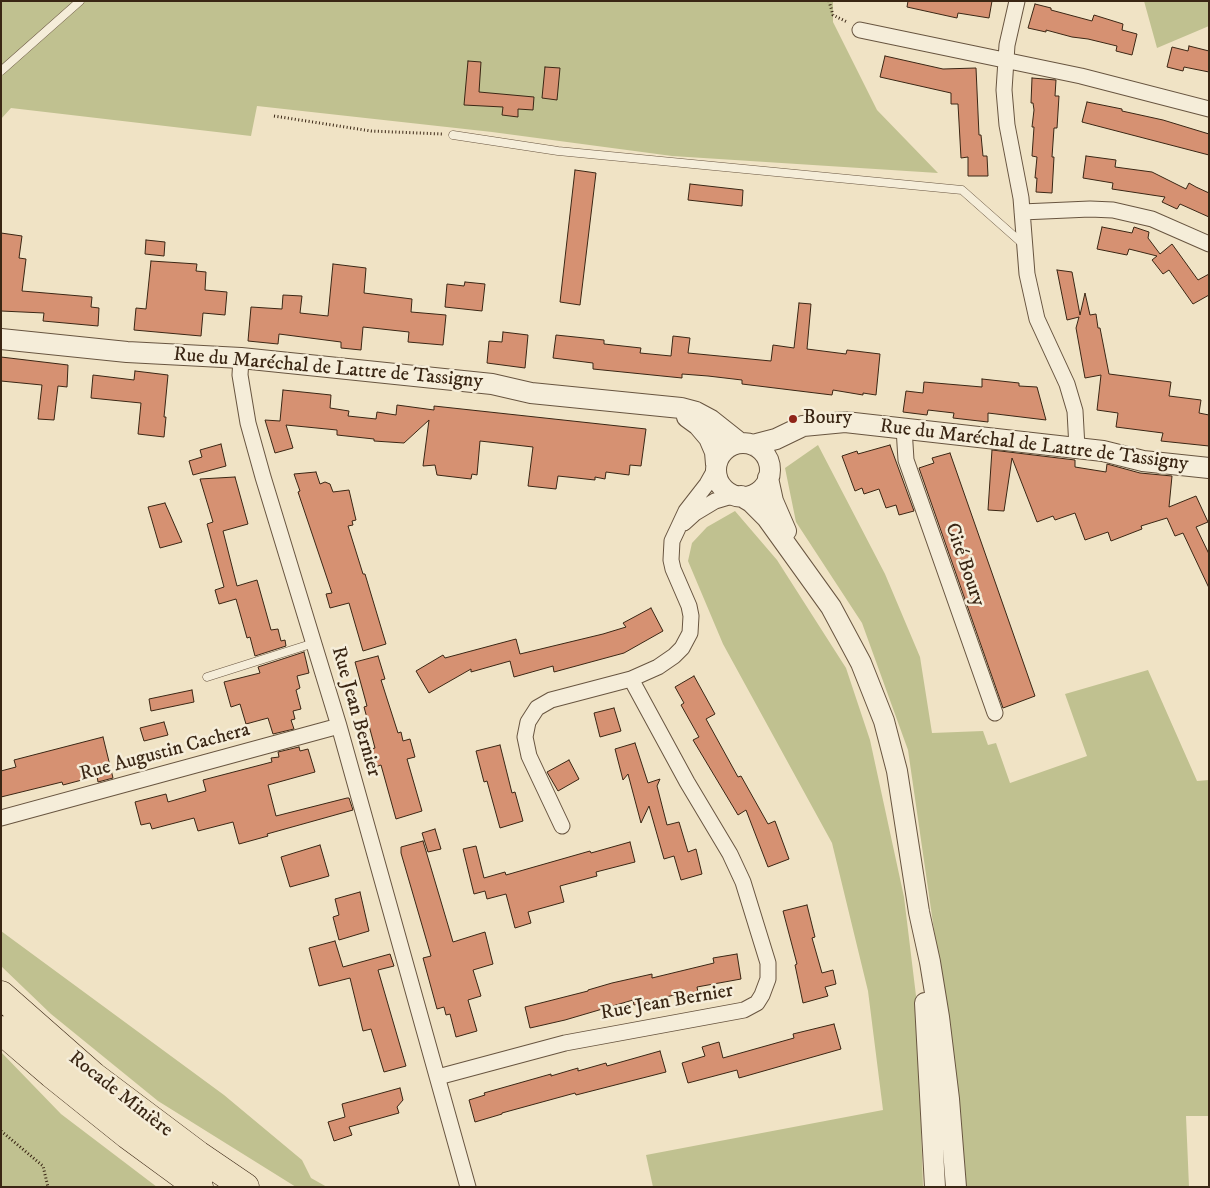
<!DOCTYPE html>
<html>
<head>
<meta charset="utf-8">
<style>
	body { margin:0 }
	#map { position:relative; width:1210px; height:1188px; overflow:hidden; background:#f0e3c5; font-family:"IM FELL DW Pica",serif }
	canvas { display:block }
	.frame { position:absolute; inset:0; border:2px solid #3a2614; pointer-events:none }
</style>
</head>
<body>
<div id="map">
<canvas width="1210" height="1188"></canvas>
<div class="frame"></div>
</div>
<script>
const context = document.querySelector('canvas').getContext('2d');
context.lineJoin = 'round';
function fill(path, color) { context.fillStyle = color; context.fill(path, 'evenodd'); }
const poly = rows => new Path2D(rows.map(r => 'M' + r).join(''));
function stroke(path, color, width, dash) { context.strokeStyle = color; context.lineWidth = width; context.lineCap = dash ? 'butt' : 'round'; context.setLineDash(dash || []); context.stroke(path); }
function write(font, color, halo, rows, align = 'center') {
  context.font = font + ' "IM FELL DW Pica",serif'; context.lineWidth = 5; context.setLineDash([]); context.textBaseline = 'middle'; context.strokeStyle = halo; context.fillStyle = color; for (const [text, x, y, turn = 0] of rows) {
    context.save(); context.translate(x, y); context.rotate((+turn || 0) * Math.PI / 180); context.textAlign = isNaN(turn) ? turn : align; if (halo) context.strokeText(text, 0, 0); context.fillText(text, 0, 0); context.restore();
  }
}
fill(poly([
	[1,1,833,1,833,22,877,110,938,173,672,156,492,132,257,106,251,136,11,108,1,119],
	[1144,1,1209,1,1209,26,1157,48],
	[818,445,885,574,920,657,932,733,983,731,988,745,996,743,1010,783,1087,756,1065,694,1148,670,1197,781,1209,780,1209,1116,1186,1116,1189,1187,964,1187,961,1117,908,750,862,623,796,522,785,468],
	[735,511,777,560,846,668,870,740,904,897,917,1004,923,1187,653,1187,646,1155,883,1110,868,991,832,843,723,644,688,561,692,543,707,527],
	[1,931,224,1095,302,1160,311,1178,327,1187,296,1187,158,1101,51,1014,1,966],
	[1,1052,61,1114,157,1187,1,1187]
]), '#c0c190');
const building = poly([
	[908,1,992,1,989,18,958,13,957,18,907,7,908,1],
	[1035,4,1051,8,1051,10,1092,21,1094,15,1123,24,1122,30,1137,34,1132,55,1116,51,1117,46,1088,39,1072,37,1046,30,1046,32,1028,28,1035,4],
	[1189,46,1209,51,1209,72,1184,67,1183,71,1167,67,1172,47,1188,51,1189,46],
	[885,56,943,69,976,68,979,135,981,135,983,156,987,156,988,176,968,176,968,157,961,158,958,104,951,104,951,93,880,77,885,56],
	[468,61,481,62,479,92,534,97,533,110,518,109,518,117,502,115,503,107,464,105,468,61],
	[545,67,560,68,557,100,542,98,545,67],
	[1032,78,1056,80,1055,96,1059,96,1057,128,1054,128,1052,157,1054,157,1052,193,1036,192,1037,178,1035,178,1037,157,1032,156,1034,127,1032,127,1034,110,1033,103,1031,103,1032,78],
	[1087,102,1122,109,1122,111,1163,120,1209,134,1209,155,1082,122,1087,102],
	[1086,156,1116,160,1115,167,1152,172,1186,189,1189,183,1196,187,1209,193,1209,217,1180,204,1177,209,1162,202,1165,197,1112,189,1113,183,1083,178,1086,156],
	[575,170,596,173,580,305,560,302,575,170],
	[690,184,743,190,742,206,688,200,690,184],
	[1102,227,1132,233,1134,227,1149,232,1148,238,1160,254,1172,244,1198,280,1209,274,1209,295,1193,304,1169,270,1163,274,1152,260,1157,256,1129,249,1127,255,1097,249,1102,227],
	[1,233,22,236,19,258,26,259,22,291,92,297,91,307,99,308,98,326,43,321,44,313,1,311,1,233],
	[146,240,165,242,164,256,145,254,146,240],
	[151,261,197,264,196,271,206,272,205,290,227,292,225,315,203,313,201,336,134,330,136,308,146,309,151,261],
	[333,264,366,268,364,293,412,299,411,312,446,315,443,345,408,342,409,332,363,327,361,350,341,348,341,342,279,334,278,344,248,341,251,307,282,309,283,295,302,296,300,313,328,316,333,264],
	[1057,270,1072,272,1080,315,1085,293,1090,315,1096,314,1098,328,1100,328,1109,374,1171,382,1169,396,1201,400,1199,413,1209,415,1209,446,1161,441,1163,433,1116,427,1118,413,1097,410,1101,375,1085,378,1076,328,1079,317,1067,320,1057,270],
	[465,282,485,284,482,311,445,307,447,284,464,286,465,282],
	[799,303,811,304,807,349,846,354,847,350,880,354,876,395,863,393,863,395,833,390,832,395,742,384,742,380,708,376,682,374,682,378,593,369,593,363,553,358,556,335,604,340,604,344,641,348,640,353,671,356,673,336,690,338,688,353,771,361,773,345,794,348,799,303],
	[503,332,528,335,525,368,487,363,489,341,502,342,503,332],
	[1,357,68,365,67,387,58,386,54,420,38,419,42,385,1,381,1,357],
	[135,371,168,375,164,417,166,417,164,437,138,434,141,403,91,398,93,375,134,380,135,371],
	[982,379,1019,383,1019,386,1037,387,1046,420,988,413,988,422,953,418,954,413,928,410,927,415,903,412,906,391,923,393,924,382,982,387,982,379],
	[283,390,331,395,330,408,349,411,348,416,376,419,377,412,396,415,397,405,434,410,434,406,646,429,641,466,630,465,629,475,606,472,605,479,595,477,595,480,558,476,556,489,528,486,533,447,480,441,477,475,472,474,471,479,437,475,435,465,423,466,429,420,404,443,374,441,374,439,337,435,337,430,286,425,293,448,275,453,265,420,280,421,283,390],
	[221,444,226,466,193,475,189,461,202,457,200,450,221,444],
	[890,445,914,511,899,515,896,505,886,508,879,489,864,494,862,488,855,491,842,456,857,451,858,454,890,445],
	[992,450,1075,460,1075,467,1106,472,1107,464,1140,473,1172,476,1169,507,1196,496,1208,522,1196,527,1209,554,1209,588,1183,533,1175,536,1167,518,1141,526,1142,529,1111,541,1108,532,1085,540,1075,513,1055,520,1053,516,1037,522,1012,458,1004,511,988,510,992,450],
	[950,453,1035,696,1003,708,919,468,934,463,932,458,950,453],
	[316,472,320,484,325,482,330,484,333,492,349,490,356,520,352,521,353,525,348,526,363,574,365,574,386,644,363,651,349,603,330,608,326,594,332,593,298,492,300,491,294,474,316,472],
	[235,477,248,524,223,531,237,586,257,580,271,630,278,629,281,641,285,640,286,646,255,656,250,637,247,638,236,599,219,604,215,590,224,587,207,524,213,522,200,479,235,477],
	[165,503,182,542,160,548,148,507,165,503],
	[651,608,663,631,624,653,554,672,553,666,514,677,510,661,471,672,471,669,429,693,416,671,443,655,445,658,516,639,520,654,603,634,626,627,623,623,651,608],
	[304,652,309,673,297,676,300,688,296,690,301,709,293,711,295,719,291,720,294,729,273,734,268,718,246,724,240,704,231,707,224,682,260,673,258,667,304,652],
	[378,656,385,679,381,680,398,733,401,732,403,741,410,739,415,757,407,759,422,811,396,819,381,765,375,767,371,749,375,748,364,707,367,706,355,662,378,656],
	[694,676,715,714,706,719,738,777,741,776,768,824,775,821,789,859,768,867,746,810,738,815,693,740,699,737,681,705,684,703,675,687,694,676],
	[192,690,194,702,151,711,149,699,192,690],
	[614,708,621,731,600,737,594,713,614,708],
	[164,722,168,735,144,741,140,728,164,722],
	[103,737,113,778,98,782,97,776,63,785,62,782,1,797,1,771,16,767,14,760,103,737],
	[635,743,648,783,660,779,657,786,667,825,679,822,688,852,696,849,702,874,681,880,674,856,664,859,649,806,641,823,628,774,623,780,615,749,635,743],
	[500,745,512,793,515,792,523,821,500,828,487,781,484,782,476,751,500,745],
	[299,747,300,751,308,749,315,772,268,785,276,816,347,798,349,798,353,810,267,834,268,836,239,844,233,822,198,831,194,818,152,829,150,823,141,825,135,802,166,794,168,802,206,791,203,780,272,762,271,758,279,757,278,752,299,747],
	[569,760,579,779,558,791,547,772,569,760],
	[435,829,441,849,428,852,422,833,435,829],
	[423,841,453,942,485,932,493,964,473,970,481,996,468,1000,477,1031,456,1037,450,1014,446,1015,444,1007,437,1009,423,958,431,956,401,853,401,847,423,841],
	[630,842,635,862,596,872,597,876,560,886,564,902,528,912,531,923,515,928,506,894,487,899,485,891,474,894,463,849,476,846,484,878,505,872,506,875,590,851,591,853,630,842],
	[320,845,329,876,290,887,281,857,320,845],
	[360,892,369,931,339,940,333,917,339,915,335,899,360,892],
	[807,905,815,937,812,938,822,973,833,970,836,984,825,987,828,996,803,1003,795,965,797,964,783,911,807,905],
	[335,941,343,967,390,954,394,966,378,970,406,1066,384,1072,371,1029,363,1031,350,978,319,986,309,948,335,941],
	[737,954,741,979,697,987,698,992,675,998,674,995,634,1005,633,1000,565,1020,530,1028,525,1007,588,991,588,990,612,983,652,974,652,978,714,963,713,958,737,954],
	[834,1024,841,1049,739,1078,737,1070,688,1083,682,1063,705,1056,702,1047,719,1042,723,1058,794,1038,793,1034,834,1024],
	[660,1051,666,1072,576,1095,575,1093,502,1113,502,1114,475,1122,469,1100,485,1095,484,1093,551,1074,551,1076,578,1068,578,1071,606,1063,607,1066,660,1051],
	[400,1088,403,1100,397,1107,399,1113,349,1127,352,1135,334,1141,328,1122,345,1117,342,1104,400,1088]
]);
fill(building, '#d69172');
stroke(building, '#3a2614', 1);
const service = poly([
	[1,71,80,1],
	[453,135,558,151,962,190,1023,244],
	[207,677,314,643]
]);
const minor = poly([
	[1017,1,1007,45,1004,90,1007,125,1021,198,1027,274,1037,319,1067,384,1075,411,1077,448],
	[860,30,1081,76,1209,109],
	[1022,212,1090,209,1113,210,1152,219,1209,244],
	[241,358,240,375,248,423,263,477,339,726,468,1187],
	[904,428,906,460,995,713],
	[684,523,695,513,715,501,735,495],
	[1,818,339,726],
	[562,826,529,756,525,737,528,722,537,708,551,700,631,679],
	[438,1077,565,1043,744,1010,757,1003,762,995,768,979,768,963,743,882,730,854,687,782,631,679,658,667,674,656,682,648,690,633,691,616,689,606,673,569,671,560,672,541,686,511,707,484,716,468]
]);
const tertiary = poly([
	[1,339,127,352,241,358,492,384,531,393,681,408,696,412,711,420,740,443],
	[687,417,698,425,709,438,715,452,716,464],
	'716 470a27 27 0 1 1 54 0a27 27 0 1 1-54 0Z',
	[753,445,776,439,803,426,845,422,1103,451,1143,461,1209,468],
	[768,478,773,501,786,531],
	[741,496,751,502,767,518,831,607,861,663,884,721,897,771,919,912,930,962,939,1017,949,1099,956,1187],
	[925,1003,935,1187]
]);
const motorway = poly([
	[1,995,93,1076,198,1155,245,1187],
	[1,1030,52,1074,128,1135,199,1187]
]);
stroke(service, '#685540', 9);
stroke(minor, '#685540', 17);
stroke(tertiary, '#685540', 22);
stroke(motorway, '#3a2614', 29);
stroke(poly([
	[829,1,833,15,847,22],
	[274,116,371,131,442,134],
	[1,1131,43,1166,48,1187]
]), '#3a2614', 3, [1, 2.5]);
stroke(service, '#f5edd9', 8);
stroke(minor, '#f5edd9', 15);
stroke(tertiary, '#f5edd9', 20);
stroke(motorway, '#f0e3c5', 28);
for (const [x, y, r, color] of [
	[793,419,5,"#8f2418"]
]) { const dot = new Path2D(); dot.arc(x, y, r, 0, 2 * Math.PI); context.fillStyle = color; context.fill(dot); stroke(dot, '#f5edd9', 2); }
write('20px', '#3a2614', '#f5edd9', [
	["Rue du Maréchal de Lattre de Tassigny",328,369,5],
	["Rue du Maréchal de Lattre de Tassigny",1034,446,7],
	["Cité Boury",964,565,71],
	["Rue Jean Bernier",355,712,74],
	["Rue Augustin Cachera",165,753,-15],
	["Rue Jean Bernier",667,1003,-10],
	["Rocade Minière",120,1095,38]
]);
write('20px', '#3a2614', '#f5edd9', [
	["Boury",803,419]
], 'left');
</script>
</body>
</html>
